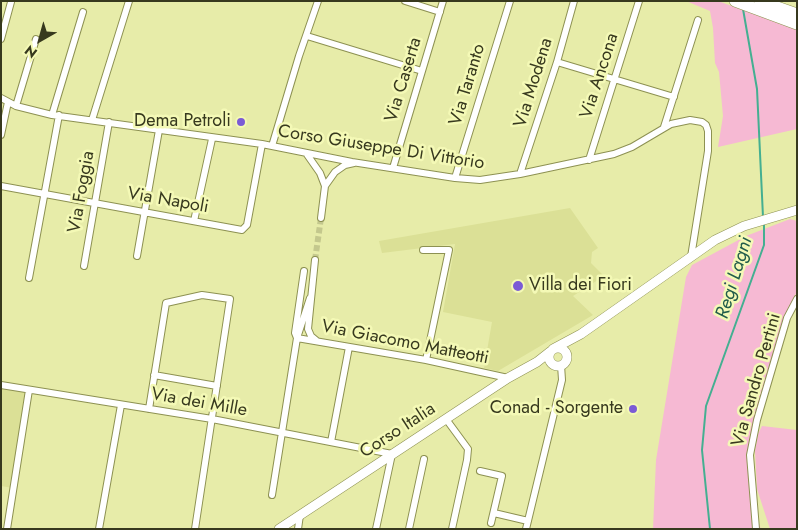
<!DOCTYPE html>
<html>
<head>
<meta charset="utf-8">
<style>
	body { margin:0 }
	#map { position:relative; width:798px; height:530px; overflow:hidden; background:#e7eca9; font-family:Jost,sans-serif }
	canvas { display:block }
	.frame { position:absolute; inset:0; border:2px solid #37391e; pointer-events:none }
	.north { position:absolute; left:15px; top:15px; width:50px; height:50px; -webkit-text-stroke:4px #f4f9b6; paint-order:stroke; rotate:218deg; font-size:14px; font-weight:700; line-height:20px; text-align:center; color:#37391e }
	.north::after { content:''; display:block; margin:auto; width:18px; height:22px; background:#37391e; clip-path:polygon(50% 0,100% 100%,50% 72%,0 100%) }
</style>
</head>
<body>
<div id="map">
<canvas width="798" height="530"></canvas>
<div class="frame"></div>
<div class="north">N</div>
</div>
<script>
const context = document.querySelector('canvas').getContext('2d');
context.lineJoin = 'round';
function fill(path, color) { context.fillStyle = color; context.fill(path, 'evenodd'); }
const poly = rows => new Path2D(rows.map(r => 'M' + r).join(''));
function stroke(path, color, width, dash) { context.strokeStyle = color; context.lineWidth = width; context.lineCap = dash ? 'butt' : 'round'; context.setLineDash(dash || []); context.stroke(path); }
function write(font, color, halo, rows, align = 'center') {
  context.font = font + ' Jost,sans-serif'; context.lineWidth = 5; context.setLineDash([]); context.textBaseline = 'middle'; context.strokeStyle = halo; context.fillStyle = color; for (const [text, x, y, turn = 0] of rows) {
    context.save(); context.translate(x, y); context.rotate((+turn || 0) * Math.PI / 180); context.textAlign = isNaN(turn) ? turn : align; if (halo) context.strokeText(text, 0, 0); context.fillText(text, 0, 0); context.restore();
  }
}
fill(poly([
	[570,208,598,248,592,252,591,263,604,276,573,296,593,315,498,371,484,368,492,322,443,312,455,244,382,253,379,241],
	[1,385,29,390,13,488,1,486]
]), '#dbe096');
fill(poly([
	[686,1,718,1,797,30,797,129,718,147,723,116,719,72,715,63,713,28,710,11],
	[790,219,797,221,797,291,786,317,752,434,753,508,761,529,653,529,656,460,686,277,692,265,746,236],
	[762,426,797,430,797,529,770,529,757,489,755,451,758,434]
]), '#f6b9d3');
stroke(poly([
	[743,9,757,89,763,217],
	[710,529,702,450,706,406,764,245,764,222]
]), '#44af91', 2);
stroke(poly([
	[315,260,321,218]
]), '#c4c88d', 6, [6, 3]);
const street = poly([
	[405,1,440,12],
	[307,36,422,71],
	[1,39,11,2],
	[557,62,674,97],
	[1,98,16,106,52,115,262,144,352,162,455,178,480,180,520,174,614,154,632,147,671,124,690,120,702,122,706,125,708,131,708,151,691,257],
	[16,106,36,39],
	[52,115,83,12],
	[92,120,129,1],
	[664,127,698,20],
	[1,135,8,102],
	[272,146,299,56,318,1],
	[306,153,320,173,325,186,321,218],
	[589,160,639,1],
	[393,168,443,1],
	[520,174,557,62,574,1],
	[455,178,510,1],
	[1,186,242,230,247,225,262,144],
	[325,186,335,172,345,165,354,163],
	[194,221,212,139],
	[423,250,449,250,426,360],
	[137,256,159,130],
	[315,260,308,329,311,336,317,341],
	[84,266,109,122],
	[304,271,295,333,297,338,426,360,508,378],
	[29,278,59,115],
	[154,375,217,386],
	[1,385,212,419,392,454,376,529],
	[149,409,166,303,202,295,230,299,195,529],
	[446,419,468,449,467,460,452,529],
	[331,442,349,347],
	[480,471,502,476,491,523],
	[272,495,297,338,310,298],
	[494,513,528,521],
	[7,529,29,390],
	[99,529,121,405],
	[298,529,300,515],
	[409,529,424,459],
	[526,529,562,380,561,365],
	[756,529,750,455,757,420,787,318,797,299]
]);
const secondary = poly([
	'549 357a9 9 0 1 1 18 0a9 9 0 1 1-18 0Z',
	[553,349,581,334,715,240,744,226,797,210],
	[279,529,508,378,537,362,551,351]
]);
const highway = poly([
	[735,1,797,24],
	[760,1,797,14]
]);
stroke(street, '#8d9152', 8);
stroke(secondary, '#8d9152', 10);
stroke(highway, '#8d9152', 12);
stroke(street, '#fff', 6);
stroke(secondary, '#fff', 9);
stroke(highway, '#fff', 11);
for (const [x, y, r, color] of [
	[241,122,5,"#7b5bd5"],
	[518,286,6,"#7b5bd5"],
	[633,409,5,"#7b5bd5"]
]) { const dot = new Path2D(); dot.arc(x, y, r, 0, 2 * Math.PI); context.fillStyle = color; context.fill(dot); stroke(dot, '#f4f9b6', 2); }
write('18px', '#37391e', '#f4f9b6', [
	["Via Ancona",600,76,-72],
	["Via Caserta",404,80,-73],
	["Via Modena",534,83,-73],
	["Via Taranto",468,85,-73],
	["Corso Giuseppe Di Vittorio",381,148,9],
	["Via Foggia",82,192,-80],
	["Via Napoli",168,201,10],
	["Via Giacomo Matteotti",405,343,11],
	["Via Sandro Pertini",757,380,-74],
	["Via dei Mille",199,403,10],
	["Corso Italia",398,431,-33]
]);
write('18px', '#37391e', '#f4f9b6', [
	["Dema Petroli",231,122],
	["Villa dei Fiori",529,286,"left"],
	["Conad - Sorgente",623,409]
], 'right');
write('italic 19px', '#225c4b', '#f4f9b6', [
	["Regi Lagni",735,278,-73]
]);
</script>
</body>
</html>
